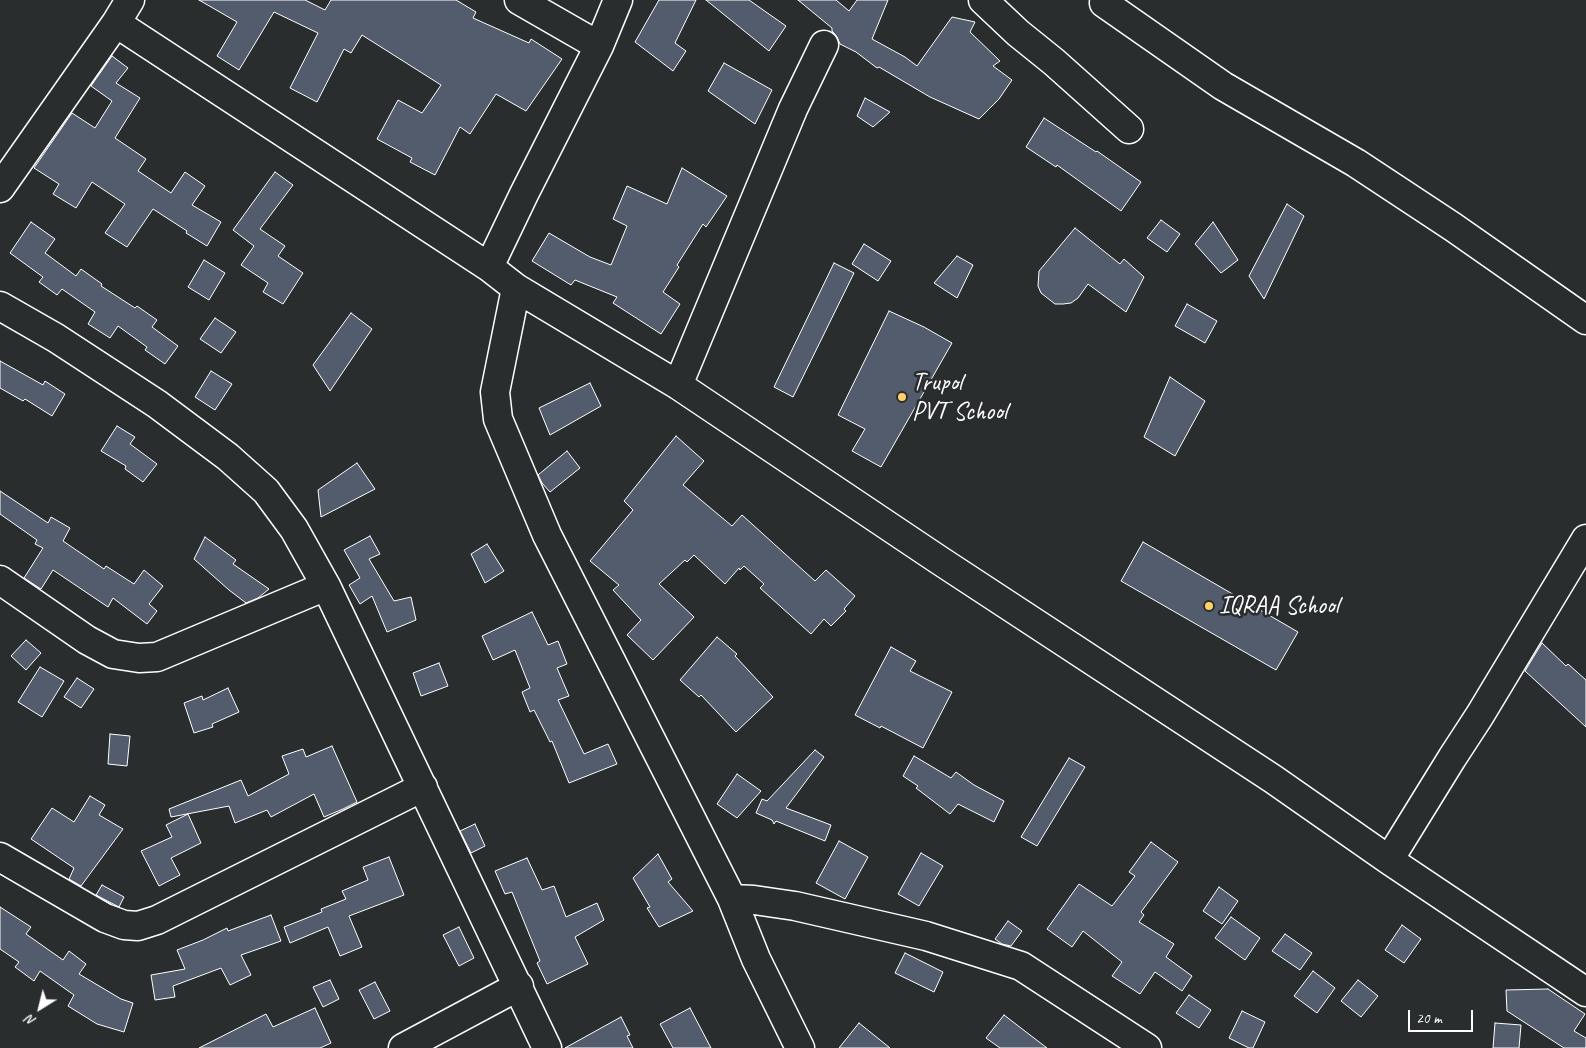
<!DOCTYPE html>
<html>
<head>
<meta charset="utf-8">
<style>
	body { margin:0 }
	#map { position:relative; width:1586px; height:1048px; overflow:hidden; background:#2a2d2e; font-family:Caveat,sans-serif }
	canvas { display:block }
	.north { position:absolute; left:15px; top:983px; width:50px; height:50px; -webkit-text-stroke:4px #2a2d2e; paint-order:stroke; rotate:216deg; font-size:14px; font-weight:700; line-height:20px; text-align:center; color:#fff }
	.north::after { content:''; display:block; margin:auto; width:18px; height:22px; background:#fff; clip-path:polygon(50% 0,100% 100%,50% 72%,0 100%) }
	.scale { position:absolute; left:1408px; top:1010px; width:65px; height:22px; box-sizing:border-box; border:2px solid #fff; border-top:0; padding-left:6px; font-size:15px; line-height:18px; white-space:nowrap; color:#fff; -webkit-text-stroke:4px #2a2d2e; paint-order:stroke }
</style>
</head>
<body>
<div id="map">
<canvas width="1586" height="1048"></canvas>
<div class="north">N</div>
<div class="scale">20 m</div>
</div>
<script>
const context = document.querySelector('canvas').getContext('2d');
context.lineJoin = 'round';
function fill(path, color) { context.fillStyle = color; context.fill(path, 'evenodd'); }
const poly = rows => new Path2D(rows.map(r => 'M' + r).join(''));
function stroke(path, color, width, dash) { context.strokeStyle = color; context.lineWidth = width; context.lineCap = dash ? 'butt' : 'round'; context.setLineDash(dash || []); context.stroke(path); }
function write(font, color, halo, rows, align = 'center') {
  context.font = font + ' Caveat,sans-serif'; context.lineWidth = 5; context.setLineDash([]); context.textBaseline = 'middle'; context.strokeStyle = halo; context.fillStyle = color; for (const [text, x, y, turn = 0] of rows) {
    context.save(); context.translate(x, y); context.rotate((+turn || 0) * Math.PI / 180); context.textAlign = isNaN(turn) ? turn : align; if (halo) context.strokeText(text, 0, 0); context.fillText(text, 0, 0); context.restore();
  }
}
const building = poly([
	[199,0,305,0,325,10,331,0,456,0,476,12,473,18,529,43,531,39,562,59,526,111,496,94,470,134,460,127,435,175,410,162,412,158,377,139,398,100,422,113,441,85,362,35,351,53,344,49,317,102,290,88,318,33,274,12,239,70,217,56,237,22,199,0],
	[659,0,696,0,675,43,686,51,673,71,635,42,659,0],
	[706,0,749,0,786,26,769,51,706,0],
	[798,0,836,0,849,11,857,0,888,0,872,39,905,57,917,66,952,17,975,22,970,32,1000,61,993,66,1012,80,999,99,979,119,930,97,879,67,877,68,856,52,840,44,837,37,832,31,832,28,798,0],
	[112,56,128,68,116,83,140,98,115,138,146,159,138,171,171,193,185,172,205,186,192,205,221,222,207,246,186,233,187,231,153,209,127,247,105,233,125,204,92,182,76,208,53,194,59,184,34,168,72,113,95,128,112,101,91,86,112,56],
	[724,63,772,90,755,124,708,91,724,63],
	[865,98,890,112,873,127,857,116,865,98],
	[1044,118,1096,152,1097,151,1141,182,1121,211,1057,165,1056,167,1026,147,1044,118],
	[682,168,727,196,706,227,703,224,677,265,679,267,663,292,680,304,661,334,613,303,617,297,575,280,571,285,532,261,549,233,590,257,611,265,627,226,613,219,627,186,667,204,682,168],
	[275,172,293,185,260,229,285,246,278,256,303,273,283,304,263,292,268,283,241,265,254,246,233,230,275,172],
	[1287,204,1304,216,1264,299,1249,276,1287,204],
	[1161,220,1180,234,1167,252,1147,238,1161,220],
	[31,222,55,239,45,253,76,276,81,269,102,284,101,286,135,308,137,306,157,320,152,327,178,346,165,364,145,350,147,347,118,326,110,338,88,324,95,312,62,289,57,295,39,282,43,277,10,253,31,222],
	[1213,222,1238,260,1221,273,1195,244,1213,222],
	[1075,228,1120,264,1124,259,1144,277,1126,312,1088,284,1078,298,1071,303,1063,304,1055,304,1041,293,1038,286,1039,271,1075,228],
	[864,244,891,261,878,281,852,264,864,244],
	[957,256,973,265,957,298,934,283,957,256],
	[204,260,225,273,209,300,188,287,204,260],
	[834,263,854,273,793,397,774,387,834,263],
	[1187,304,1217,321,1205,343,1175,326,1187,304],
	[889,311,924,327,952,343,881,467,852,451,865,429,838,415,889,311],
	[351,313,372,329,330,391,313,365,351,313],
	[215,318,236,332,221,353,200,339,215,318],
	[0,361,43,385,45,381,65,394,52,416,25,399,23,401,0,388,0,361],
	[211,371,232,384,215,410,195,397,211,371],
	[1170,377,1205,401,1175,456,1144,437,1170,377],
	[590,383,601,406,550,435,539,408,590,383],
	[117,426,135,437,130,444,157,464,143,482,125,469,126,466,101,451,117,426],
	[676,436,704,461,683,485,732,526,742,515,815,581,826,570,855,596,844,609,846,611,831,626,824,619,811,634,760,588,764,584,744,566,740,570,739,568,725,584,694,555,687,562,685,560,659,584,694,617,653,660,627,635,641,620,613,590,619,585,590,561,633,510,624,501,676,436],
	[567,451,580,468,550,492,542,483,538,475,567,451],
	[357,463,375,489,321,517,318,490,357,463],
	[0,491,48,523,51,517,70,528,63,541,104,569,106,566,134,584,144,570,163,586,149,604,157,611,147,624,113,598,108,607,53,570,41,589,24,578,43,548,35,544,37,540,0,514,0,491],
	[370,536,380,554,369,559,394,601,411,597,416,620,387,632,372,596,360,604,349,585,360,578,344,550,370,536],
	[205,537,236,560,233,564,269,589,258,598,246,603,229,590,194,559,205,537],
	[1143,542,1298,632,1276,670,1121,581,1143,542],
	[487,544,504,571,485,583,471,554,487,544],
	[532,612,548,645,558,641,567,664,557,668,569,696,558,700,584,754,608,744,617,764,569,783,552,741,550,742,534,710,530,712,522,692,530,688,515,650,493,660,482,636,532,612],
	[717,637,737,654,735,656,773,697,736,732,701,695,699,697,680,680,717,637],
	[26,640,41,653,26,670,11,656,26,640],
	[1542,643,1566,666,1568,664,1586,680,1586,727,1525,671,1542,643],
	[891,647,916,661,910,671,952,692,923,748,881,726,880,728,855,715,891,647],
	[439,663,448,686,421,696,413,673,439,663],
	[40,667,64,681,42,717,18,702,40,667],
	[77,678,94,689,81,708,64,697,77,678],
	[228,688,239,712,212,724,213,727,194,733,184,703,202,696,203,700,228,688],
	[110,734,130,736,127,766,108,764,110,734],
	[332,746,357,802,343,809,324,817,314,794,271,817,267,810,235,823,229,806,171,817,169,809,241,780,248,796,289,774,282,756,303,749,306,757,332,746],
	[815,750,824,757,786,808,831,825,825,841,776,821,774,824,772,820,756,813,762,799,767,801,815,750],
	[914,756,951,778,956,772,974,785,1004,801,994,822,958,804,950,814,916,788,918,786,903,776,914,756],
	[1069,758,1085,767,1037,846,1021,837,1069,758],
	[737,774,761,791,737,818,717,804,737,774],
	[90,796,105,805,99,815,123,829,81,886,69,879,74,868,31,839,52,808,74,822,90,796],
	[188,814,201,843,171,858,180,875,159,886,141,851,172,837,166,825,188,814],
	[475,824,485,846,471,853,460,831,475,824],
	[839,841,868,857,845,899,816,883,839,841],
	[1151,842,1178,862,1141,912,1144,915,1139,922,1174,944,1166,957,1192,976,1182,991,1155,972,1140,994,1112,976,1122,962,1083,931,1072,947,1047,929,1079,884,1112,906,1135,876,1129,872,1151,842],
	[921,853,943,866,919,906,898,894,921,853],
	[658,854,672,879,668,882,693,911,659,927,647,908,650,907,633,878,658,854],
	[389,857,404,895,349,916,362,947,340,956,328,927,290,943,284,927,322,912,321,909,346,899,342,891,368,880,363,867,389,857],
	[527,858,542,890,554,886,566,917,597,903,604,920,575,937,588,964,547,984,537,963,540,961,512,892,505,894,495,871,527,858],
	[102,885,124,897,119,907,96,895,102,885],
	[1219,887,1238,901,1222,924,1203,911,1219,887],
	[0,907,31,927,26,934,63,960,69,951,86,964,79,974,121,999,133,1003,124,1032,97,1024,68,1006,74,995,40,971,34,981,15,967,19,962,0,949,0,907],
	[271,915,281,941,241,955,251,975,230,985,221,968,173,986,175,997,155,1000,151,975,185,969,177,950,203,940,227,928,228,931,271,915],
	[1231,917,1260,938,1245,960,1215,938,1231,917],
	[1008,921,1022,931,1011,946,1002,944,995,939,1008,921],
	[1402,925,1421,939,1404,963,1385,950,1402,925],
	[459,927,474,958,459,966,443,935,459,927],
	[1285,934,1312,953,1300,970,1272,951,1285,934],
	[905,953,943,972,934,992,895,973,905,953],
	[1313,971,1335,988,1317,1013,1294,996,1313,971],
	[330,980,339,999,323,1007,313,987,330,980],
	[1358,980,1378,996,1361,1017,1341,1001,1358,980],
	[375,982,390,1011,374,1019,359,990,375,982],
	[1548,989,1585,1014,1574,1031,1586,1038,1586,1048,1564,1048,1507,1011,1506,990,1548,989],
	[1189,995,1211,1010,1199,1028,1176,1013,1189,995],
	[315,1008,331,1043,320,1048,199,1048,266,1014,273,1027,315,1008],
	[690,1008,711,1048,673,1048,660,1024,690,1008],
	[1242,1011,1265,1022,1253,1048,1249,1048,1229,1038,1242,1011],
	[1004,1015,1047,1048,1000,1048,986,1038,1004,1015],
	[621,1017,630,1035,627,1036,633,1048,565,1048,621,1017],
	[859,1023,890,1048,839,1048,859,1023],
	[1495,1023,1521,1025,1519,1048,1493,1048,1495,1023]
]);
fill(building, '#525c6d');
stroke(building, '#fff', 1);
const minor = poly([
	[519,0,599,46],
	[983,0,1018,33,1054,62,1129,129],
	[1104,3,1223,86,1356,163,1453,227,1586,320],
	[116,23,489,267,516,288,678,385,939,560,1273,779,1389,860,1586,992],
	[0,188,116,23,130,0],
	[489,267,524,194,599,46,618,0],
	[516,288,495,392,498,419,547,535,732,899,756,959,800,1048],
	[0,306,56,338,157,404,228,457,266,491,294,529,326,586,547,1048],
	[678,385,793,109,824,45],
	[0,580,87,640,113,654,139,658,157,657,326,586],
	[0,857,105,918,124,925,138,926,157,920,423,787],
	[1389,860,1452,758,1480,715,1586,539],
	[732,899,754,900,795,906,926,936,1021,966,1147,1048],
	[403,1048,519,986]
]);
stroke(minor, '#fff', 31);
stroke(minor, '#2a2d2e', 28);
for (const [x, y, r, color] of [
	[902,397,5,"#ffd166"],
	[1209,606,5,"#ffd166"]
]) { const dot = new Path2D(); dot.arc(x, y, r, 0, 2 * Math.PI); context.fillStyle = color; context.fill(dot); stroke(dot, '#2a2d2e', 2); }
write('25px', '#fff', '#2a2d2e', [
	["Trupol",912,383],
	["PVT School",912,412],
	["IQRAA School",1219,606]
], 'left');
</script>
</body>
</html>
